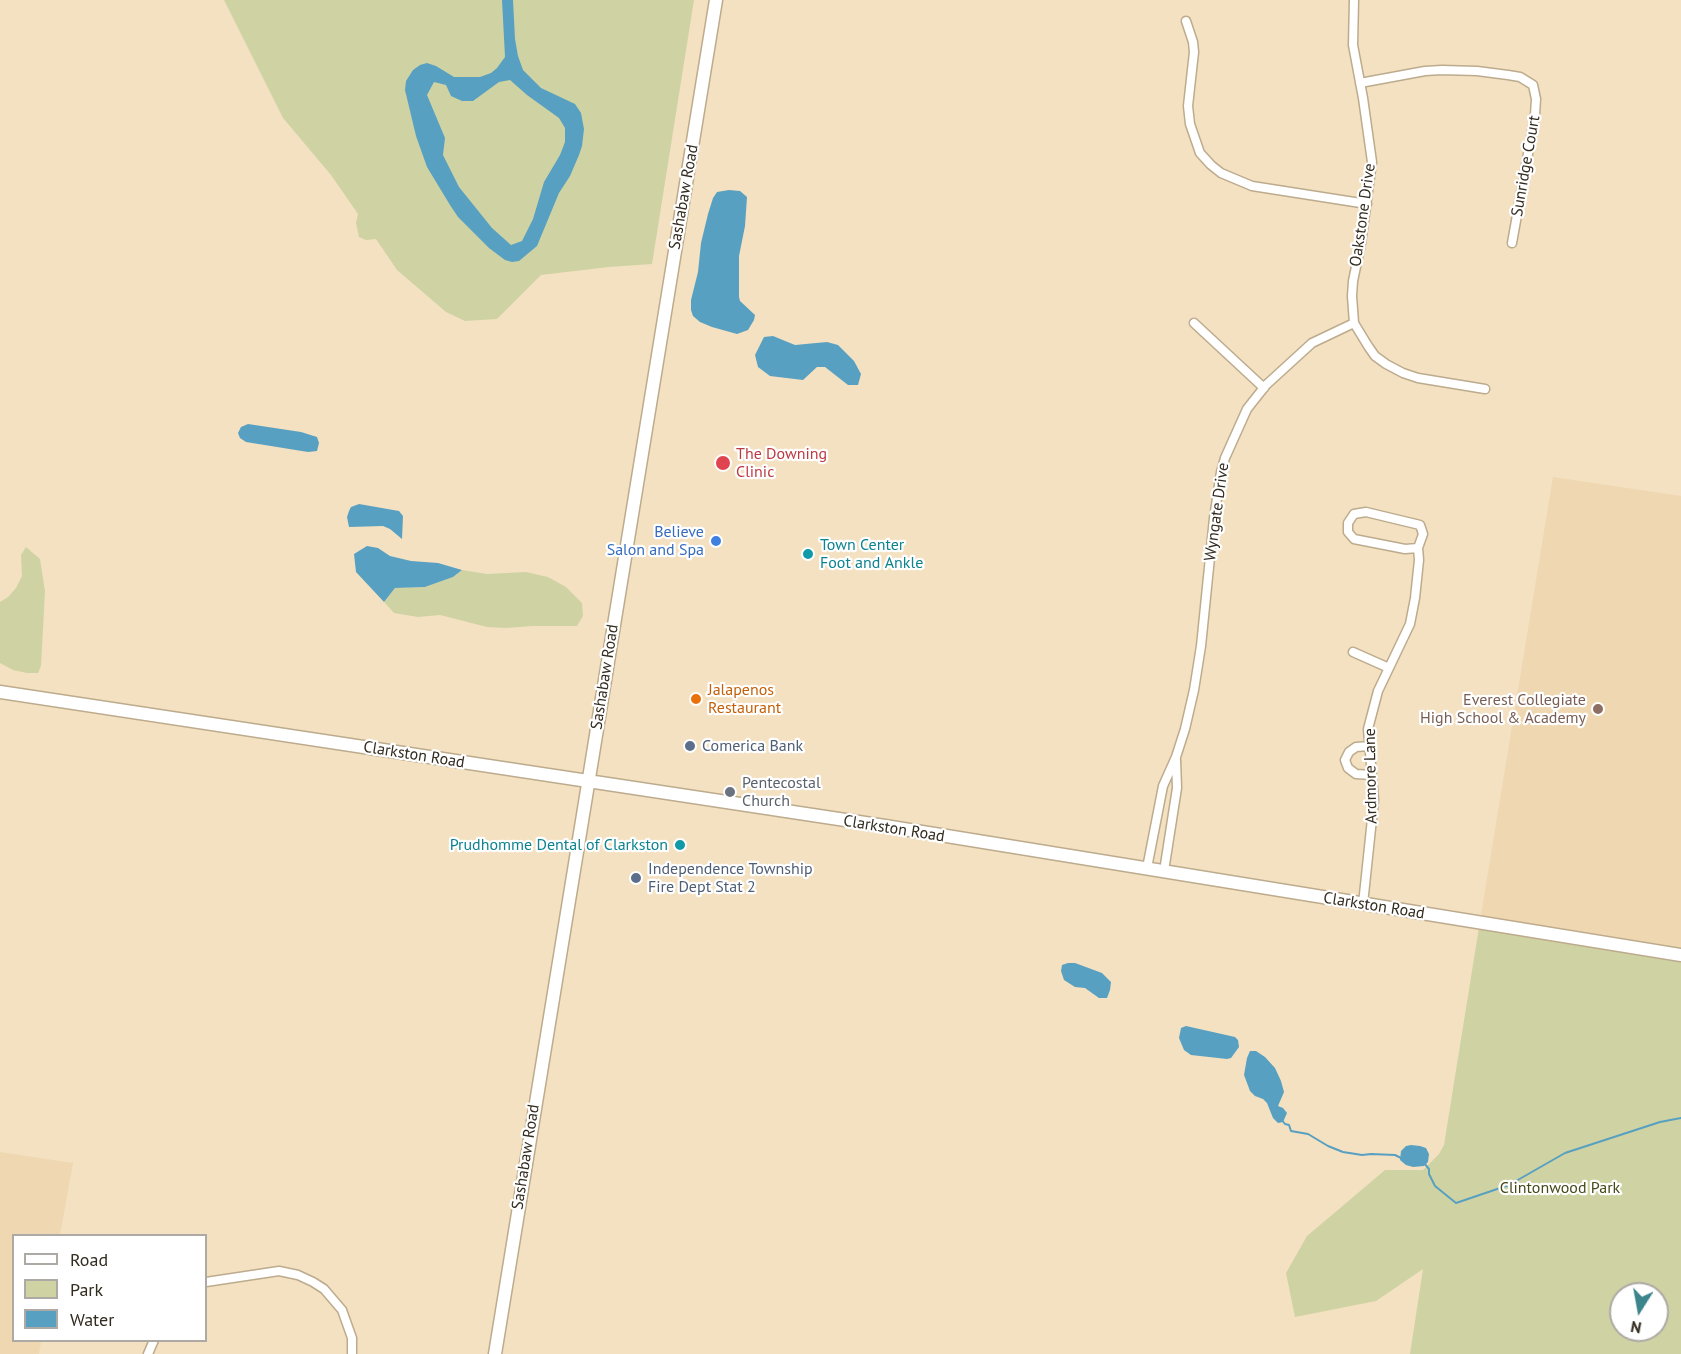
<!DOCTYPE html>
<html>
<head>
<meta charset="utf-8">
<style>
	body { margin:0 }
	#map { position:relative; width:1681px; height:1354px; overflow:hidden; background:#f3e1c1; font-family:"PT Sans",sans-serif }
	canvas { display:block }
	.legend { position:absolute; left:12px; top:1234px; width:195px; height:108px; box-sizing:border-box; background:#fff; border:2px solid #adaaa5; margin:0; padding:8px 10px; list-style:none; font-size:18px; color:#322b1f }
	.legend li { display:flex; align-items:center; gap:12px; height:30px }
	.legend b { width:30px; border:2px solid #adaaa5 }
	.north { position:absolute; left:1609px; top:1282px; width:60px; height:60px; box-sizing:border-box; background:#fff; border:2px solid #adaaa5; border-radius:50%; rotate:191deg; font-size:16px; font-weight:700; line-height:24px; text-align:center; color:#322b1f }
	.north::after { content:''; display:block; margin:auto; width:21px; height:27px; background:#3d858c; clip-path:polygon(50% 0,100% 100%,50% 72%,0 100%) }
</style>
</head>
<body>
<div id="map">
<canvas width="1681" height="1354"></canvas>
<ul class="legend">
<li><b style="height:8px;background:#fff"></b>Road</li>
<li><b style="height:16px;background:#cfd3a3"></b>Park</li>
<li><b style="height:16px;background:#58a0c1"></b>Water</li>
</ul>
<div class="north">N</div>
</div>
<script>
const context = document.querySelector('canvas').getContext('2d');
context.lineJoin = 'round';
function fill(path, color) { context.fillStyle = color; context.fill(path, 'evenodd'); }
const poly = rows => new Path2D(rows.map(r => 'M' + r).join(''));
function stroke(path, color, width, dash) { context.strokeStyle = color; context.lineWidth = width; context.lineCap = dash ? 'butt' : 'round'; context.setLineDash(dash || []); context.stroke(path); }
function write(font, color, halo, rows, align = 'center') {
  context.font = font + ' "PT Sans",sans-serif'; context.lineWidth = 4.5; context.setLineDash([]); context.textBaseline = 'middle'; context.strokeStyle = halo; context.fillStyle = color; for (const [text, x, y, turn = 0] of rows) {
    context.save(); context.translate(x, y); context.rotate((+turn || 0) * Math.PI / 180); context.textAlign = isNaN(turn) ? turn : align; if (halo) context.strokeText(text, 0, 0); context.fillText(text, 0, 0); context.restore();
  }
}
fill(poly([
	[1553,477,1681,496,1681,954,1480,921],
	[0,1152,73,1163,60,1235,14,1236,14,1340,41,1341,39,1354,0,1354]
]), '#eed7b1');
fill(poly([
	[224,0,694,0,652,264,609,267,541,275,497,319,465,321,446,312,397,270,376,239,366,240,359,237,356,223,358,214,331,175,283,118],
	[26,547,40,559,45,591,41,666,38,673,27,673,13,670,0,663,0,602,8,597,16,588,22,576,21,555],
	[462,570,487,574,526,572,548,577,566,587,582,603,583,616,577,626,532,626,506,628,487,627,440,615,418,617,394,613,384,602,395,588,425,587,453,577],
	[1480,921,1681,954,1681,1354,1410,1354,1423,1269,1376,1301,1295,1317,1286,1273,1307,1236,1385,1170,1423,1170,1439,1154,1444,1145],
	[1621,1294,1657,1294,1657,1330,1621,1330]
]), '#cfd3a3');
fill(poly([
	[502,0,513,0,515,39,518,56,523,70,541,88,575,104,581,113,584,129,582,146,579,155,570,176,559,193,537,246,519,261,512,262,505,260,489,248,458,217,450,205,427,167,416,136,405,90,406,81,413,70,420,65,427,63,436,66,454,77,480,77,491,73,497,68,505,57],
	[510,80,527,95,559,118,565,128,565,142,560,155,544,182,533,219,522,241,511,245,492,228,459,187,443,155,445,138,427,95,434,82,446,85,451,96,462,101,473,101,499,82],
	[729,190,740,191,747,197,745,226,739,256,739,297,740,301,755,315,754,320,748,330,737,334,712,327,700,322,693,316,691,310,691,300,698,272,701,243,708,214,713,198,717,192],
	[773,336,795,345,827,342,838,345,854,361,861,374,858,385,848,385,825,367,817,367,803,380,770,376,758,367,755,355,764,337],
	[248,424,301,432,317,437,319,443,317,451,308,452,246,442,240,438,238,433,241,427],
	[359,504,399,511,403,516,402,539,390,529,383,526,349,527,347,517,349,511,351,507],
	[367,546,378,548,390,556,411,561,438,563,462,570,453,577,425,587,395,588,384,602,356,572,354,554],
	[1068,963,1075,963,1102,973,1111,982,1110,990,1107,998,1099,998,1085,988,1075,987,1064,980,1061,971,1062,965],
	[1186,1026,1235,1037,1238,1040,1239,1047,1231,1058,1227,1059,1191,1055,1184,1050,1179,1038,1181,1028],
	[1250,1051,1256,1051,1265,1057,1275,1068,1281,1081,1284,1092,1278,1106,1283,1108,1287,1113,1283,1122,1278,1123,1273,1118,1267,1103,1263,1099,1255,1096,1250,1091,1244,1075,1247,1058],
	[1411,1145,1420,1146,1426,1148,1429,1154,1428,1162,1424,1166,1413,1167,1406,1165,1400,1160,1401,1151,1406,1146]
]), '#58a0c1');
stroke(poly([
	[1281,1119,1285,1124,1289,1125,1291,1131,1308,1134,1328,1146,1343,1152,1362,1155,1371,1154,1395,1155,1401,1158],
	[1424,1163,1429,1169,1429,1174,1435,1186,1456,1203,1509,1185,1565,1153,1660,1122,1681,1118]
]), '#58a0c1', 2);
const street = poly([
	[1354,0,1353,45,1363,98,1372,162,1361,243,1353,281,1352,296,1354,323,1368,346,1375,356,1386,364,1403,373,1418,378,1485,389],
	[1186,21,1193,42,1194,52,1188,106,1190,124,1200,153,1211,165,1221,173,1252,186,1367,204],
	[1360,83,1425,71,1442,70,1477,71,1508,75,1520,77,1533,85,1536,99,1535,115,1512,243],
	[1194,323,1264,388],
	[1353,652,1389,668],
	[1369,746,1356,747,1349,752,1345,760,1348,768,1356,774,1372,775],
	[1147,868,1163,786,1176,757,1185,729,1194,690,1201,646,1214,518,1221,472,1225,458,1247,409,1266,385,1312,343,1354,323],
	[1164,871,1177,788,1176,760],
	[1363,904,1374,800,1368,729,1378,691,1410,624,1415,598,1419,560,1418,548,1423,534,1420,525,1366,512,1354,514,1348,523,1348,532,1354,539,1405,549,1418,548],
	[206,1282,279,1271,298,1275,313,1282,324,1289,342,1310,352,1338,352,1354],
	[148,1354,154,1340]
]);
const secondary = poly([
	[0,692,885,826,1681,955],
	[495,1354,716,0]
]);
stroke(street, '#bdab8d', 11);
stroke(secondary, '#bdab8d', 15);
stroke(street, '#fff', 8);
stroke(secondary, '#fff', 12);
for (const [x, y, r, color] of [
	[723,463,8,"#e0444e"],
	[716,541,6,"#3f7fe0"],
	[808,554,6,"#0f9aa8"],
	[696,699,6,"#e8710a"],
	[1598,709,6,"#8d6e63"],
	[690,746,6,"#5c6f8a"],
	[730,792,6,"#6b7280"],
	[680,845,6,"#0f9aa8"],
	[636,878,6,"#5c6f8a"]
]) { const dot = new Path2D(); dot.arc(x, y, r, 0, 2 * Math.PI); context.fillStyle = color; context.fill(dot); stroke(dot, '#fff', 2); }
write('16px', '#322b1f', '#fff', [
	["Sunridge Court",1526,166,-80],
	["Sashabaw Road",684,197,-80],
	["Oakstone Drive",1363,215,-82],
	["Wyngate Drive",1217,512,-82],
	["Sashabaw Road",605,677,-81],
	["Clarkston Road",414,755,9],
	["Ardmore Lane",1371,776,-91],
	["Clarkston Road",894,829,9],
	["Clarkston Road",1374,906,9],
	["Sashabaw Road",526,1157,-81]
]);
write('16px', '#be3a42', '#fff', [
	["The Downing",736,454],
	["Clinic",736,472]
], 'left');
write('16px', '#366cbe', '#fff', [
	["Believe",704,532],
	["Salon and Spa",704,550]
], 'right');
write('16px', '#0d838f', '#fff', [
	["Town Center",820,545],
	["Foot and Ankle",820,563],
	["Prudhomme Dental of Clarkston",668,845,"right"]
], 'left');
write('16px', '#c56008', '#fff', [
	["Jalapenos",708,690],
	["Restaurant",708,708]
], 'left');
write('16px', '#785e54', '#fff', [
	["Everest Collegiate",1586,700],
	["High School & Academy",1586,718]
], 'right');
write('16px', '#4e5e75', '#fff', [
	["Comerica Bank",702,746],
	["Independence Township",648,869],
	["Fire Dept Stat 2",648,887]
], 'left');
write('16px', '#5b616d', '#fff', [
	["Pentecostal",742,783],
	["Church",742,801]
], 'left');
write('16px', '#464918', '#fff', [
	["Clintonwood Park",1560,1188]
]);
</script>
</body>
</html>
